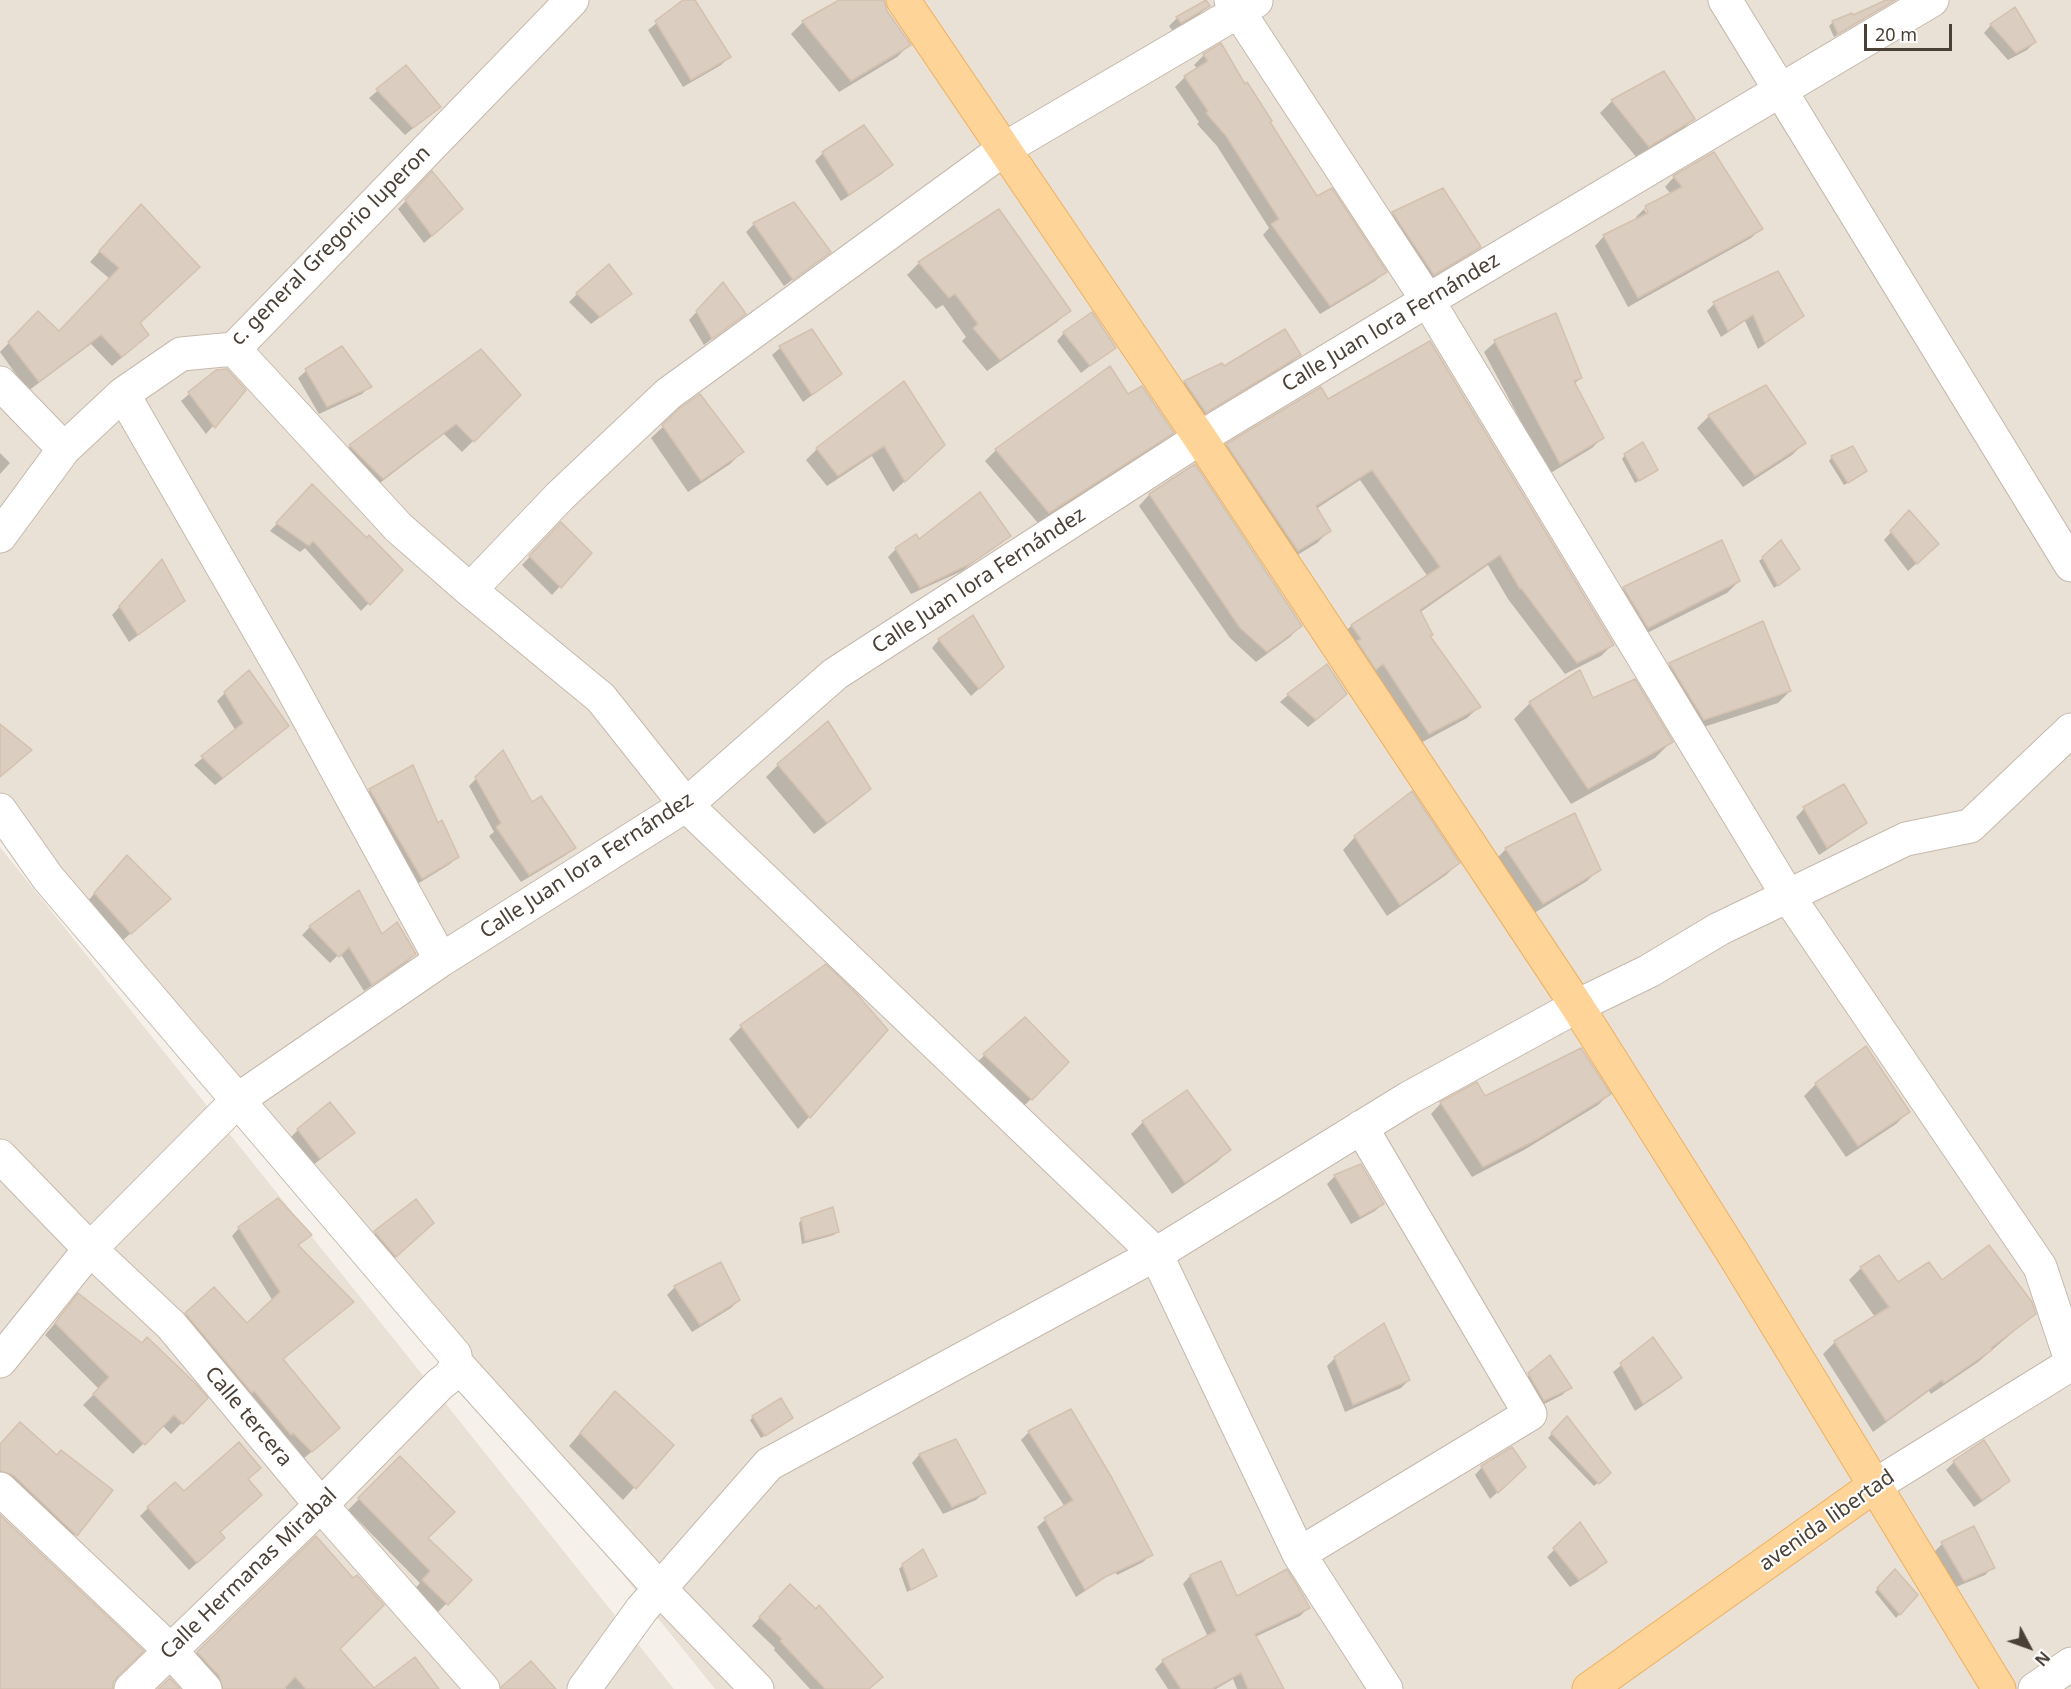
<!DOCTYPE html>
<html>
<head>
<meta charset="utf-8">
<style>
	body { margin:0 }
	#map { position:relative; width:2071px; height:1689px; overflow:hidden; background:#f5f0e9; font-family:"Noto Sans",sans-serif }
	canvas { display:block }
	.north { position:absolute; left:1999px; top:1617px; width:60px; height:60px; -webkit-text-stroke:4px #fff; paint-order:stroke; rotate:131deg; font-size:16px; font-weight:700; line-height:24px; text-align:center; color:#4a4036 }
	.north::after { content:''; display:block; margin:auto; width:21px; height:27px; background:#4a4036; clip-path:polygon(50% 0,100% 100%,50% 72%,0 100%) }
	.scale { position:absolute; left:1864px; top:24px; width:88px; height:27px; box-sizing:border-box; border:3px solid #4a4036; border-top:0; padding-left:8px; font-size:18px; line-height:21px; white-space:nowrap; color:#4a4036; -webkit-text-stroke:4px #fff; paint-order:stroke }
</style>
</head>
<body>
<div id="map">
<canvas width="2071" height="1689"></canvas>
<div class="north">N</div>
<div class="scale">20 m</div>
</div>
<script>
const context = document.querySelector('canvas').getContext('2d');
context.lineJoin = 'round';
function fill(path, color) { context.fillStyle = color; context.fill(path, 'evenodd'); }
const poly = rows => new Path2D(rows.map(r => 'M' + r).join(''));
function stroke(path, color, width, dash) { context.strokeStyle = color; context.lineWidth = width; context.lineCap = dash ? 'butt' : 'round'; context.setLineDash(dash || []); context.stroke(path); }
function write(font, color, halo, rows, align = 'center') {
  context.font = font + ' "Noto Sans",sans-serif'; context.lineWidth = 4.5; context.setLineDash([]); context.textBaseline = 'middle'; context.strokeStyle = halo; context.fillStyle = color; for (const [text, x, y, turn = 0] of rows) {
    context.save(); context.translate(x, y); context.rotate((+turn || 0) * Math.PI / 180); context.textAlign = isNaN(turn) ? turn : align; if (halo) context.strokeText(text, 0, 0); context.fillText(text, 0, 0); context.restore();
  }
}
fill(poly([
	[0,0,2071,0,2071,1689,715,1689,239,1099,0,807],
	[0,847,674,1689,0,1689]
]), '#eae1d6');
fill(poly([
	[686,0,694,0,729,57,721,65,683,87,648,30],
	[842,0,883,0,886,11,909,45,897,57,839,92,791,34,803,22],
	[1890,0,1896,0,1834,37,1829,26,1833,22,1852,17],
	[1208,6,1200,14,1172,30,1169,26,1177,18],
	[1991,25,2035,42,2027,50,2008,60,1984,33],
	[1221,45,1317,198,1385,272,1375,281,1320,314,1263,235,1269,228,1217,146,1197,124,1199,122,1175,87,1185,77,1198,69,1194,65,1204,55],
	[406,67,438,107,405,135,369,98],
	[1612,101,1693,119,1681,131,1637,158,1600,113],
	[864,127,891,165,883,173,841,201,815,161,823,153],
	[432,174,454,217,424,243,398,209],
	[1674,177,1761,229,1751,238,1628,307,1595,246,1604,236,1638,220,1636,217,1646,207,1671,194,1665,187],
	[1644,209,1648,209,1651,220],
	[1393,214,1479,247,1471,254,1425,282,1386,221],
	[131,216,139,323,137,344,112,366,91,344,28,391,0,352,38,313,59,333,110,279,90,262],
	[754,224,829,252,784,286,746,232],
	[919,263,1069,310,1057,322,987,371,962,341,966,337,943,305,936,309,907,275],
	[722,285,744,314,704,345,689,320],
	[577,294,630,294,591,324,569,302],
	[1714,304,1795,322,1758,349,1745,321,1721,337,1707,311],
	[812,331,840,374,803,402,772,355,780,348],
	[1064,333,1114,347,1081,373,1057,341],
	[1495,342,1581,378,1574,384,1602,438,1592,448,1549,474,1484,352],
	[341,348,370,386,362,394,319,414,298,378,306,371],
	[1299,355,1291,363,1197,419,1177,390,1185,382,1224,368],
	[1109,368,1128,396,1172,432,1161,443,1038,523,985,461,996,450],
	[216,371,244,390,206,434,181,401],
	[903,384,932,456,893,492,872,456,827,486,806,460,817,449],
	[519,395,462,452,444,434,372,489,340,457,350,446],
	[1328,401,1612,645,1601,656,1565,674,1508,599,1488,565,1419,613,1428,637,1479,707,1467,718,1417,745,1340,637,1351,626,1428,577,1360,480,1316,509,1329,531,1317,543,1286,562,1216,457,1227,445],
	[681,410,742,452,730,464,688,492,651,438],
	[1709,416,1804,443,1792,455,1743,487,1697,428],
	[0,453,10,463,0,474],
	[1625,455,1656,470,1635,483,1622,459],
	[1832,457,1862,474,1844,485,1829,461],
	[1194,466,1300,626,1290,637,1256,662,1230,638,1139,506,1149,495],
	[305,494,366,540,401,570,361,611,305,548,300,552,270,531],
	[1902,520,1929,552,1908,571,1884,540],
	[561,524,590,553,552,595,522,565],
	[1009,535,962,571,911,594,888,557,896,549,916,536,919,541],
	[1763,558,1795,572,1774,588,1759,561],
	[154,569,183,601,129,642,112,615],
	[1739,581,1727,593,1635,639,1612,600,1624,588],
	[939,640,994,675,971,696,932,648],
	[1670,665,1790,691,1778,703,1691,731,1658,677],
	[225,693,279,734,215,785,194,765,236,731,217,701],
	[1288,695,1338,702,1308,727,1280,702],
	[1592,700,1671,742,1655,758,1571,804,1514,719,1530,703],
	[502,752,532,804,574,848,566,855,521,882,489,836,494,832,469,786],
	[778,765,869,788,857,801,814,834,766,777],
	[370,790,438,825,458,856,450,864,414,886,362,798],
	[1804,809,1865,822,1857,830,1819,855,1796,817],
	[1355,837,1458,863,1446,875,1387,916,1343,850],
	[1506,849,1599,869,1587,881,1531,915,1494,861],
	[119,865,161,907,123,940,87,902],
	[310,927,415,954,407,962,364,991,340,953,330,963,302,935],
	[1025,1019,1067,1062,1023,1107,976,1063],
	[741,1027,809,1117,798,1129,729,1039],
	[1865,1048,1908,1112,1896,1124,1846,1157,1804,1096,1816,1084],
	[1187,1093,1229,1150,1217,1162,1172,1194,1131,1134,1143,1122],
	[1609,1094,1598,1105,1524,1150,1472,1177,1431,1114,1441,1103,1485,1098],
	[298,1130,353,1133,312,1166,290,1138],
	[1361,1166,1383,1204,1375,1211,1351,1224,1327,1184,1335,1176],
	[416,1201,424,1231,388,1264,367,1240],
	[802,1219,837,1232,834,1235,802,1244,799,1223],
	[239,1228,310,1235,298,1246,282,1360,330,1436,303,1459,178,1322,186,1314,247,1325,273,1301,232,1236],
	[1879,1257,1898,1284,1942,1282,2034,1314,1978,1362,1931,1394,1929,1391,1873,1432,1823,1354,1835,1342,1875,1317,1849,1280,1861,1268],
	[720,1264,739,1300,731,1308,692,1332,667,1295,675,1287],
	[79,1295,206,1398,171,1434,162,1425,133,1454,83,1405,99,1389,45,1335],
	[1653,1339,1680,1378,1672,1386,1635,1411,1613,1372],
	[1550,1357,1570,1388,1562,1395,1536,1408,1521,1382],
	[1335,1358,1409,1380,1401,1388,1345,1412,1327,1366],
	[615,1393,672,1445,623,1500,569,1446],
	[753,1417,791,1418,761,1438,750,1420],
	[1567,1418,1609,1473,1594,1486,1548,1438],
	[1029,1432,1151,1555,1143,1562,1117,1575,1115,1571,1076,1597,1037,1527,1045,1520,1065,1507,1021,1440],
	[955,1441,984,1493,976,1500,943,1514,912,1463,919,1455],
	[1983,1442,2008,1481,2000,1489,1974,1507,1946,1470,1954,1462],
	[0,1445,56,1457,111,1491,65,1545,0,1484],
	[400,1458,426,1538,470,1580,435,1615,412,1592,420,1583,348,1510],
	[1482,1467,1513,1478,1490,1499,1475,1475],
	[247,1479,218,1533,216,1546,189,1570,140,1516,148,1508,184,1493],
	[1579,1525,1605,1562,1597,1570,1570,1587,1547,1557],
	[316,1538,338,1649,373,1689,286,1689,284,1687,282,1689,210,1689,187,1663],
	[1942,1544,1993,1567,1985,1575,1956,1587,1935,1551],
	[1220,1563,1237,1598,1308,1608,1300,1616,1255,1637,1278,1689,1237,1689,1233,1679,1216,1689,1168,1689,1155,1669,1163,1661,1208,1637,1183,1584,1190,1576],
	[903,1565,935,1576,907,1592,899,1569],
	[1895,1571,1916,1595,1896,1618,1875,1592],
	[790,1586,869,1689,810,1689,774,1650,775,1648,752,1626]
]), '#0003');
const building = poly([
	[683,0,695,0,731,57,691,80,655,21,683,0],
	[839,0,884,0,887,11,911,45,851,81,802,21,839,0],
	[1206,0,1210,6,1181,23,1176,17,1206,0],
	[1886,0,1895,0,1838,34,1832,21,1852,13,1853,15,1886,0],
	[2015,7,2036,42,2016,53,1990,24,2015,7],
	[1221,43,1245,84,1247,82,1272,121,1270,122,1317,196,1332,188,1387,272,1330,306,1271,224,1279,219,1226,136,1206,113,1208,111,1184,76,1208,61,1203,54,1221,43],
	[406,65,441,107,413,128,376,89,406,65],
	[1664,71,1695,119,1649,147,1611,100,1664,71],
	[864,125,893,165,849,195,822,152,864,125],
	[1714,152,1763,229,1638,298,1603,235,1648,213,1645,206,1682,187,1673,176,1714,152],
	[432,171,463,209,432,236,405,200,432,171],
	[1443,188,1481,247,1434,275,1392,212,1443,188],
	[794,202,831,252,793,280,753,223,794,202],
	[141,204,200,267,140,323,149,335,122,357,101,335,39,382,8,342,38,311,59,331,119,268,99,251,141,204],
	[999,209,1071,311,1000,360,973,328,978,324,955,294,949,298,918,262,999,209],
	[609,264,632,294,600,317,576,293,609,264],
	[1778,271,1804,316,1765,343,1753,315,1728,331,1713,302,1778,271],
	[723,282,746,314,712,339,696,311,723,282],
	[1092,312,1116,348,1090,366,1063,332,1092,312],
	[1556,313,1582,378,1574,381,1604,438,1560,464,1494,340,1556,313],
	[812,329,842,374,812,395,779,346,812,329],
	[1285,329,1301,355,1206,413,1184,381,1222,363,1224,366,1285,329],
	[1430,341,1614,645,1577,663,1521,588,1520,589,1500,555,1420,610,1433,635,1430,636,1481,707,1429,734,1383,664,1376,670,1357,641,1361,639,1351,625,1440,567,1372,470,1316,506,1331,531,1298,551,1226,444,1321,387,1328,399,1430,341],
	[342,346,372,387,327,407,305,369,342,346],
	[481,349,521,395,474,442,456,424,383,479,349,445,481,349],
	[1110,366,1128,394,1142,386,1174,433,1049,513,995,449,1110,366],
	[227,369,246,390,215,428,188,392,216,370,227,369],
	[904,381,945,445,905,482,884,446,838,476,816,448,904,381],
	[1766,385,1806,443,1755,476,1708,415,1766,385],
	[700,394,744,452,701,481,662,425,680,408,700,394],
	[1643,442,1658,470,1639,481,1624,454,1643,442],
	[1853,446,1867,471,1848,483,1831,456,1853,446],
	[1195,464,1302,626,1267,652,1240,628,1149,494,1195,464],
	[312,484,367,538,369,535,403,570,370,605,313,541,309,546,276,523,312,484],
	[980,492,1011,536,972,563,920,588,895,548,916,534,919,539,980,492],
	[1909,510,1939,544,1917,564,1890,531,1909,510],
	[561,522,592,553,561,588,529,556,561,522],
	[1722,540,1740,581,1648,628,1623,587,1722,540],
	[1781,540,1800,569,1778,586,1762,557,1781,540],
	[162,559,185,601,138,635,119,606,162,559],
	[973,615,1004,667,979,689,938,639,973,615],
	[1763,621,1791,691,1704,720,1669,663,1763,621],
	[1327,664,1347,694,1316,720,1287,694,1327,664],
	[249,670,289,726,223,778,201,756,243,723,224,692,249,670],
	[1580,670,1593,698,1635,679,1673,742,1588,789,1529,702,1580,670],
	[828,721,871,789,827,823,777,764,828,721],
	[0,724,32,750,0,777,0,724],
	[503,750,532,802,541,796,576,848,529,875,496,827,501,823,475,777,503,750],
	[413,765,438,823,442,820,459,857,422,879,369,789,413,765],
	[1844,784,1867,823,1827,848,1803,807,1844,784],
	[1412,791,1460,863,1400,905,1354,836,1412,791],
	[1575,813,1601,870,1543,904,1505,848,1575,813],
	[127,855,171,899,131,934,94,893,127,855],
	[359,890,382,934,397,922,416,954,372,985,349,947,339,957,309,926,359,890],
	[826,964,855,992,888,1030,810,1118,740,1025,826,964],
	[1025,1017,1069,1062,1032,1100,983,1054,1025,1017],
	[1866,1046,1910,1112,1858,1146,1815,1083,1866,1046],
	[1581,1048,1611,1094,1536,1140,1483,1167,1440,1102,1477,1082,1485,1096,1581,1048],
	[1187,1090,1231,1150,1185,1183,1142,1121,1187,1090],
	[330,1102,355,1133,320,1159,297,1129,330,1102],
	[1361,1164,1384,1204,1360,1217,1334,1175,1361,1164],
	[278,1198,312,1235,298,1245,354,1302,283,1359,340,1428,312,1452,293,1433,291,1435,254,1391,252,1393,185,1313,214,1287,247,1323,280,1292,238,1227,278,1198],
	[416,1199,434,1223,396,1257,374,1231,416,1199],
	[833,1207,839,1232,805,1241,801,1218,833,1207],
	[1989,1245,2032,1302,2036,1314,1991,1348,1992,1350,1944,1383,1942,1380,1886,1421,1834,1341,1889,1307,1860,1267,1879,1255,1898,1282,1929,1262,1942,1280,1989,1245],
	[721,1262,740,1300,700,1325,674,1286,721,1262],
	[78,1293,142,1343,147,1337,196,1384,208,1398,183,1424,174,1415,145,1445,93,1394,109,1377,55,1323,78,1293],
	[1384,1323,1410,1380,1353,1405,1334,1357,1384,1323],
	[1653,1337,1682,1378,1643,1404,1620,1363,1653,1337],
	[1550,1355,1572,1388,1544,1401,1528,1373,1550,1355],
	[615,1391,674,1445,636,1489,580,1433,615,1391],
	[781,1398,793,1418,765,1436,752,1416,781,1398],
	[1071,1409,1112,1478,1153,1555,1105,1577,1085,1590,1044,1518,1073,1500,1028,1431,1071,1409],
	[1567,1416,1611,1473,1599,1484,1551,1433,1567,1416],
	[20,1422,57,1455,61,1450,113,1490,77,1536,13,1475,0,1471,0,1444,20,1422],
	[956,1439,986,1493,952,1507,919,1454,956,1439],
	[1984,1440,2010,1481,1982,1500,1953,1461,1984,1440],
	[239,1442,261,1468,248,1479,262,1495,220,1532,225,1538,197,1563,147,1507,175,1482,184,1491,239,1442],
	[1512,1447,1526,1467,1498,1493,1481,1466,1512,1447],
	[400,1456,455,1512,428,1538,472,1580,448,1605,422,1580,430,1571,358,1498,400,1456],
	[0,1515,144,1651,118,1676,113,1683,113,1689,0,1689,0,1515],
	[1580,1522,1607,1562,1579,1580,1553,1548,1580,1522],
	[1974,1526,1995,1568,1964,1581,1941,1542,1974,1526],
	[316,1536,353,1578,357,1575,384,1605,340,1649,374,1688,415,1657,439,1689,306,1689,295,1677,284,1689,223,1689,219,1676,197,1652,316,1536],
	[923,1549,937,1576,911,1590,902,1564,923,1549],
	[1221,1561,1237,1596,1287,1569,1304,1597,1310,1608,1255,1634,1284,1689,1248,1689,1241,1673,1212,1689,1181,1689,1162,1660,1216,1631,1190,1575,1221,1561],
	[1895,1569,1918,1595,1900,1615,1877,1588,1895,1569],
	[790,1584,816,1609,819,1605,883,1677,869,1689,825,1689,780,1641,782,1639,759,1617,790,1584],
	[531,1661,556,1689,501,1689,501,1687,531,1661],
	[170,1678,180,1689,158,1689,170,1678]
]);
fill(building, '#dbcdc0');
stroke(building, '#d4c1af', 1.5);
const minor = poly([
	[1231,0,1428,301,1788,896,2040,1267,2071,1360],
	[1725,0,2071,565],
	[234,349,399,528,470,590,560,496,668,394,1004,149,1256,1],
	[0,383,64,449],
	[123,394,286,677,441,960],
	[0,536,64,449,123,394,181,354,234,349,572,0],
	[470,590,601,698,686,805,1156,1254,1299,1554,1386,1689],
	[0,810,48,878,455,1355,456,1367,449,1377,440,1384,321,1505,131,1689],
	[0,1156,90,1249,171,1325,321,1505,483,1689],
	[0,1361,90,1249,239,1099,441,960,686,805,835,674,1200,438,1410,311,1932,0],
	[456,1363,660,1589,757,1689],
	[1874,1486,2071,1364],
	[0,1489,170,1650,205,1689],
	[1299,1554,1530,1414,1361,1127],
	[584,1689,642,1609,769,1464,1156,1254,1409,1098,1577,1006,1649,971,1719,929,1906,839,1970,826,2071,730],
	[2035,1689,2071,1664]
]);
const major = poly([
	[903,0,1200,438,1577,1006,1736,1258,1999,1689],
	[1589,1689,1874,1486]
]);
stroke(minor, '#c5b9ad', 35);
stroke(major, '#eeb05e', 35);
stroke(minor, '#fff', 33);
stroke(major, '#ffd498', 33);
write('21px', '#4a4036', '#fff', [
	["c. general Gregorio luperon",331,246,-45],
	["Calle Juan lora Fernández",1391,323,-31],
	["Calle Juan lora Fernández",979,581,-33],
	["Calle Juan lora Fernández",587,866,-33],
	["Calle tercera",248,1417,50],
	["avenida libertad",1827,1521,-35],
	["Calle Hermanas Mirabal",249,1574,-44]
]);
</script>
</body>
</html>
